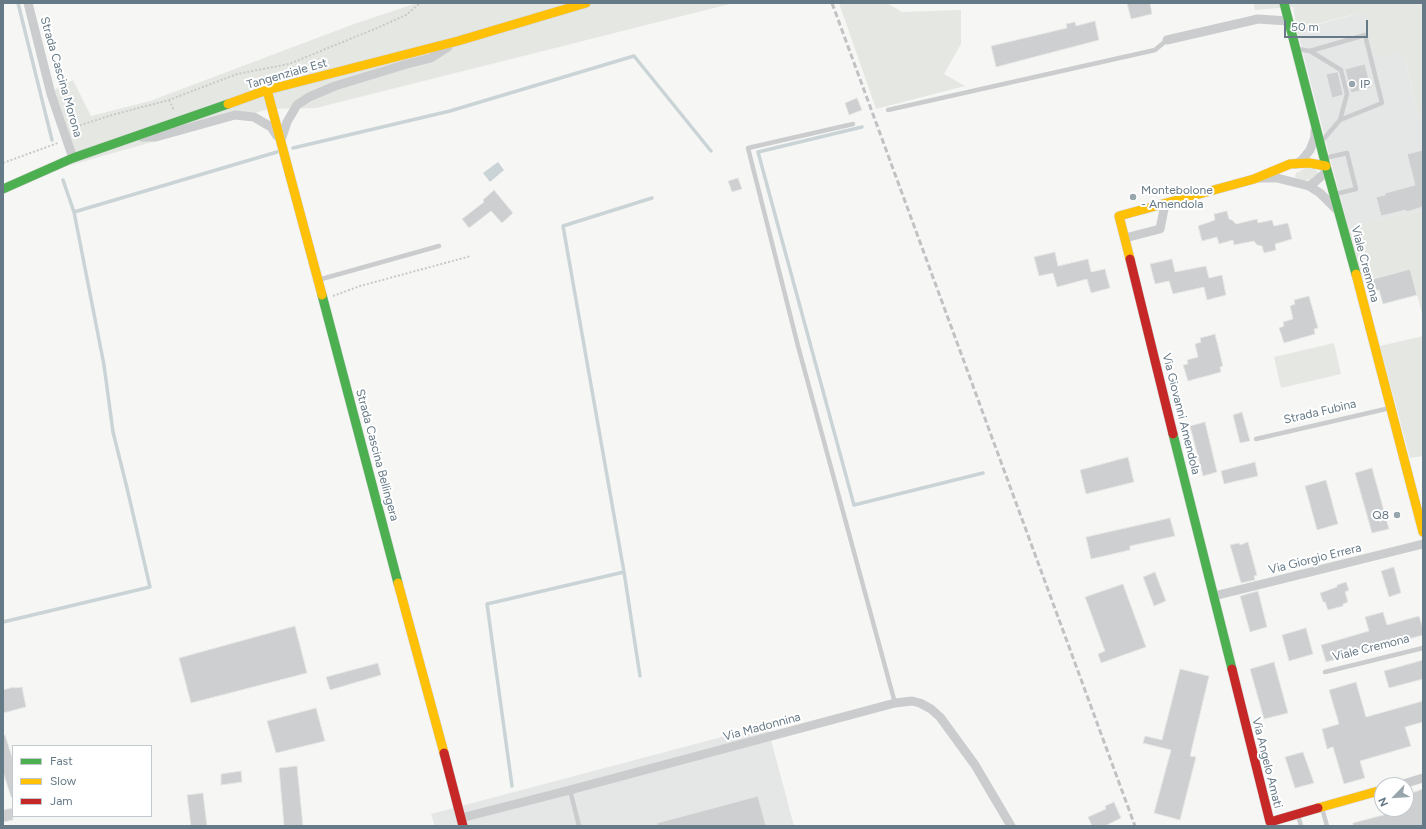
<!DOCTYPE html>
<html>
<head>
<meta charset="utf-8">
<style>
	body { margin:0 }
	#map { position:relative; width:1426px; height:829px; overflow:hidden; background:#f6f6f5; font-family:Figtree,sans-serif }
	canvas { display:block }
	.frame { position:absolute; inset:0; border:4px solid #657986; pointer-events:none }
	.legend { position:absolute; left:12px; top:745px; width:140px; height:72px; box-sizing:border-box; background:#fff; border:1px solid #c1c9cf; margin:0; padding:5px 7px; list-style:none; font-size:12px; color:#657986 }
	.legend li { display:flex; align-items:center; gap:8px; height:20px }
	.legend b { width:20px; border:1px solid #c1c9cf }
	.north { position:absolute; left:1374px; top:777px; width:40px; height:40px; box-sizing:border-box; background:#fff; border:1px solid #c1c9cf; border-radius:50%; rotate:245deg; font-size:11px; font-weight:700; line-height:16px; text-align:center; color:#657986 }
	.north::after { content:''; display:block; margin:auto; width:14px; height:18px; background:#98a5ad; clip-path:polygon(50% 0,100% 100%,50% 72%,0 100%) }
	.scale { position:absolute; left:1284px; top:20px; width:84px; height:18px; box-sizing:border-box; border:2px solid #657986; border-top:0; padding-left:5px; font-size:12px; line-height:14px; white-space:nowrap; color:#657986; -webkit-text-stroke:3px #fff; paint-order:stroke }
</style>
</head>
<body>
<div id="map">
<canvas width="1426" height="829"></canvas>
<div class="frame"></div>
<ul class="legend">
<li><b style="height:5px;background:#4caf50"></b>Fast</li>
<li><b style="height:5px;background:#ffc107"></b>Slow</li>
<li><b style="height:5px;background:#c62828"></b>Jam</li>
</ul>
<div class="north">N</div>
<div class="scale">50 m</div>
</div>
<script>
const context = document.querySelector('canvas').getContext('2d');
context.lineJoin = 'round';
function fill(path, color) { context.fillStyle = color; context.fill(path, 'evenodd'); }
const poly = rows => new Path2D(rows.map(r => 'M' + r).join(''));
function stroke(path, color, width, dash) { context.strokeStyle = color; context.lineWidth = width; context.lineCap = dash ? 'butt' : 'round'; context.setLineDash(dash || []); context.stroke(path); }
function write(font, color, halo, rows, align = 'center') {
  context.font = font + ' Figtree,sans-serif'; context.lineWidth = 4; context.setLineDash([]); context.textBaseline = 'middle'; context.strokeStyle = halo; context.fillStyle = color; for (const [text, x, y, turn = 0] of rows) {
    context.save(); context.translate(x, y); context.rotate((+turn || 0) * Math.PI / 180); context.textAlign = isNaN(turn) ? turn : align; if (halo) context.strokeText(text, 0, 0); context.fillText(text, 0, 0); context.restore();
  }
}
fill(poly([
	[1364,12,1404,52,1418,118,1423,117,1423,210,1348,227,1297,30],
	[767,725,794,826,435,826,431,814]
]), '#e5e6e6');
fill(poly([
	[417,3,734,3,316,108,269,109,71,165,48,93,73,80,91,116,150,101,354,24],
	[839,3,887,3,902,12,961,10,961,44,944,74,965,86,876,109],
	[1253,3,1423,3,1423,117,1418,118,1404,52,1375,57,1364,12,1297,29,1293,7,1255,10],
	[1306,168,1314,169,1317,171,1318,174,1311,179,1303,181,1296,178,1295,176,1296,173],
	[1423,210,1423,317,1410,269,1362,282,1348,227],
	[1423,336,1423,456,1410,458,1380,346],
	[1334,343,1341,374,1281,388,1274,357]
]), '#e5e8e2');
fill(poly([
	[498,162,504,170,490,182,483,173]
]), '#cad4d6');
stroke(poly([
	[18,3,52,140],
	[862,127,758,152,854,505,983,473],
	[293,148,450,111,634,56,711,151],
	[74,212,277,152],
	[3,622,150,587,127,488,113,432,104,365,74,212,63,180],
	[640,676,624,572,563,226,652,198],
	[512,786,487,604,624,572]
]), '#cad4d6', 3.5);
const building = poly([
	[1127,3,1150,3,1152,14,1131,19,1127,3],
	[1095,21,1099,40,996,67,991,46,1067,28,1066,24,1075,22,1076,26,1095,21],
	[1365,64,1371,88,1351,93,1345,69,1365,64],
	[1336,72,1338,72,1343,94,1343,95,1332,98,1326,74,1336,72],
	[857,98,862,110,849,115,845,103,857,98],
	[1423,150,1423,207,1406,212,1406,210,1381,216,1376,197,1385,195,1385,193,1415,185,1407,154,1423,150],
	[738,178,742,189,732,192,728,181,738,178],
	[494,190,513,213,502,223,491,211,469,228,462,219,484,202,483,200,494,190],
	[1227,211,1229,219,1232,220,1236,224,1257,219,1258,223,1272,220,1274,226,1288,223,1292,239,1275,244,1276,250,1264,253,1262,246,1257,245,1254,241,1234,245,1233,240,1219,244,1217,237,1202,241,1198,226,1215,220,1214,214,1227,211],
	[1055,252,1058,266,1088,259,1091,272,1105,269,1110,288,1091,293,1087,279,1057,287,1053,273,1039,276,1034,257,1055,252],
	[1172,259,1175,272,1206,266,1209,278,1222,275,1226,295,1207,300,1204,287,1173,294,1169,281,1155,284,1150,264,1172,259],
	[1410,269,1417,295,1383,304,1379,290,1369,292,1366,281,1410,269],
	[1309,296,1318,328,1314,329,1315,334,1284,343,1279,328,1284,326,1283,322,1293,319,1290,306,1295,304,1294,300,1309,296],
	[1215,334,1223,366,1220,367,1221,372,1188,381,1183,365,1188,364,1187,360,1198,357,1195,344,1201,342,1200,338,1215,334],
	[1242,412,1250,441,1240,443,1233,415,1242,412],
	[1205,422,1217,472,1203,476,1190,426,1205,422],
	[1128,457,1134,482,1086,494,1080,470,1128,457],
	[1255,462,1258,476,1224,484,1221,471,1255,462],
	[1372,468,1389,529,1372,533,1355,473,1372,468],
	[1326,480,1338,524,1317,530,1305,486,1326,480],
	[1170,518,1175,536,1130,546,1130,550,1091,559,1086,537,1170,518],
	[1248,542,1257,575,1254,576,1255,580,1241,583,1230,545,1239,543,1240,545,1248,542],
	[1394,567,1401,593,1389,597,1381,571,1394,567],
	[1155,572,1166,601,1154,606,1143,577,1155,572],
	[1346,582,1349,590,1345,592,1348,602,1343,604,1343,606,1328,610,1325,602,1323,602,1320,593,1337,587,1337,585,1346,582],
	[1123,584,1146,647,1101,663,1098,654,1105,651,1085,597,1123,584],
	[1258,591,1267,627,1250,632,1240,596,1258,591],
	[1383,612,1387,625,1419,616,1423,628,1423,635,1326,662,1321,645,1369,631,1365,617,1383,612],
	[295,626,307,673,191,703,179,658,295,626],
	[1306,628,1313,654,1289,661,1282,635,1306,628],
	[1423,660,1423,679,1389,688,1384,671,1423,660],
	[1274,662,1288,713,1264,719,1250,669,1274,662],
	[378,663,381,675,330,690,326,677,378,663],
	[1180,669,1209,676,1190,756,1196,757,1180,820,1154,813,1171,750,1143,743,1145,736,1162,740,1180,669],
	[1356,682,1366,717,1423,701,1423,722,1405,727,1411,746,1360,761,1365,778,1344,784,1333,747,1327,749,1322,729,1339,724,1329,690,1356,682],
	[14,687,15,688,22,687,26,707,3,713,3,690,14,687],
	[316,708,325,741,276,753,267,721,316,708],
	[3,735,5,735,13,760,13,797,11,797,3,772,3,735],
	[1303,752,1314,783,1295,788,1285,757,1303,752],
	[297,766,303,826,284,826,279,768,297,766],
	[241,771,242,782,221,785,221,774,241,771],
	[1423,789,1423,826,1353,826,1353,823,1406,809,1406,795,1423,789],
	[203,793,207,826,191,826,187,795,203,793],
	[758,796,766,826,657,826,657,823,758,796],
	[1114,802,1121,818,1105,826,1092,826,1088,817,1106,809,1105,806,1114,802],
	[13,808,13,820,3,822,3,810,13,808]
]);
fill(building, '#cdcfd0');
stroke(building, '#e6e6e5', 1);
const fast = poly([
	[1284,3,1326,166,1356,274],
	[3,189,73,158,228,104],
	[322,295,398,583],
	[1173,434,1232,669]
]);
const slow = poly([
	[267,90,322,295],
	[228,104,267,90,458,41,586,3],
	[1130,259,1119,216,1254,179,1290,164,1309,163,1326,166],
	[1356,274,1423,532],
	[398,583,444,753],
	[1318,808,1382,790]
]);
const jam = poly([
	[1130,259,1173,434],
	[1232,669,1270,822,1318,808],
	[444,753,463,826]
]);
stroke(fast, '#d3d4d4', 10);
stroke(slow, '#d3d4d4', 10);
stroke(jam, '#d3d4d4', 10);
stroke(poly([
	[169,100,174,110],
	[75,132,81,125,112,115,169,100,237,74,289,64,377,28,406,15,420,3],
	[3,163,58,143],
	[333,296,360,286,471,256]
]), '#c8c9ca', 2, [2, 2]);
stroke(poly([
	[1298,49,1310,51,1341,70,1347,94,1340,120,1322,141],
	[1310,51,1365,35,1382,103,1340,120],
	[888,110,1155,50,1167,40],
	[853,124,748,148,798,346,895,703],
	[1325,158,1347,153,1356,189,1335,194],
	[318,280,439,246],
	[1256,439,1390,408],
	[1325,672,1423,648],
	[570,790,579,826],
	[1322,808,1327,826],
	[1298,815,1301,826]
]), '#cbcccd', 4.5);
stroke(poly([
	[28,3,51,94,73,158],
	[1167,40,1258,19,1288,21],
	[142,137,156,137,235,115,254,117,271,127,277,136],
	[281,140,287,122,297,105,309,97,335,86,407,64,431,58,448,47],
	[1296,164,1302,160,1310,150,1315,137,1315,130],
	[1259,178,1277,178,1309,186,1320,193,1338,211],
	[1309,186,1316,181,1327,171],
	[1125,238,1160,229,1165,204],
	[1214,596,1423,544],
	[1400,785,1423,778],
	[461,818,570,790,895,703,912,701,920,703,931,709,940,717,975,765,1011,826]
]), '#cbcccd', 9);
stroke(fast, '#4caf50', 9);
stroke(slow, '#ffc107', 9);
stroke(jam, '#c62828', 9);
stroke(poly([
	[832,3,1135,826]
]), '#c0c2c3', 3, [6, 3]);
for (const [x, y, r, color] of [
	[1352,84,4,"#98a5ad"],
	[1133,197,4,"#98a5ad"],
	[1397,515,4,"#98a5ad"]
]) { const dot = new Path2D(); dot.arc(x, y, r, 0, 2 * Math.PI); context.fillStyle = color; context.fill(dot); stroke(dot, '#fff', 1.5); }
write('12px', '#657986', '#fff', [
	["Tangenziale Est",287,74,-16],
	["Strada Cascina Morona",61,77,74],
	["Viale Cremona",1365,264,75],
	["Strada Fubina",1320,412,-13],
	["Via Giovanni Amendola",1181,414,76],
	["Strada Cascina Bellingera",377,455,75],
	["Via Giorgio Errera",1315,559,-14],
	["Viale Cremona",1371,648,-14],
	["Via Madonnina",762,727,-15],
	["Via Angelo Amati",1267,763,76]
]);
write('12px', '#657986', '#fff', [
	["IP",1360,84],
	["Montebolone",1141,190],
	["- Amendola",1141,204],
	["Q8",1389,515,"right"]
], 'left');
</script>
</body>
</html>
